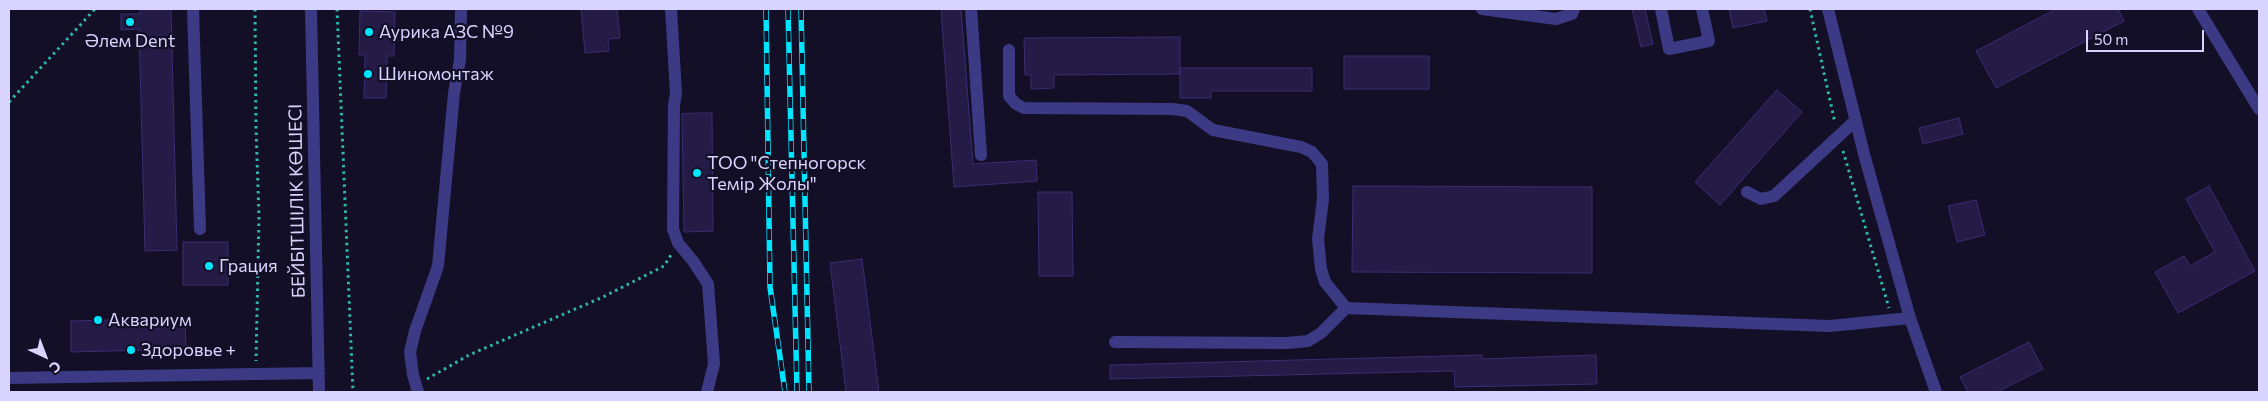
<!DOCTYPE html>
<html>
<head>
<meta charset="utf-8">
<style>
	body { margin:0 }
	#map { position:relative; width:2268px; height:401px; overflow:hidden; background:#130f26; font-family:Commissioner,sans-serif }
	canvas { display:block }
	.frame { position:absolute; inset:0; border:10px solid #d9d4ff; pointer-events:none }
	.north { position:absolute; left:20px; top:331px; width:50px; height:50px; -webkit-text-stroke:4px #130f26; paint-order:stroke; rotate:137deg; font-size:14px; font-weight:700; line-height:20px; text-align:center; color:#d9d4ff }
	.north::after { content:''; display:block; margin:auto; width:18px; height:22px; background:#d9d4ff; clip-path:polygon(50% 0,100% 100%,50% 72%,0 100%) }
	.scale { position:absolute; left:2086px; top:30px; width:118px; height:22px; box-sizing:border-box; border:2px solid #d9d4ff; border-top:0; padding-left:6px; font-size:15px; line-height:18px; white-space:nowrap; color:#d9d4ff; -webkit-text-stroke:4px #130f26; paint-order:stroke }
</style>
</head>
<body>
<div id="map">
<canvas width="2268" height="401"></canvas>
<div class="frame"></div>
<div class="north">С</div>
<div class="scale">50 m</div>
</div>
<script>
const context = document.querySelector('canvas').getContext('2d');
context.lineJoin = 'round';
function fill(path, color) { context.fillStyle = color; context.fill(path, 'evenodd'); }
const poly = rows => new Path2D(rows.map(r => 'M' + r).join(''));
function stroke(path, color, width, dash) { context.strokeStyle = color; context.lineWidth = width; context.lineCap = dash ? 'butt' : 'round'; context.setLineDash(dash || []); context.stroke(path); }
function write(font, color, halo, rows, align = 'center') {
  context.font = font + ' Commissioner,sans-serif'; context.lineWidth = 4.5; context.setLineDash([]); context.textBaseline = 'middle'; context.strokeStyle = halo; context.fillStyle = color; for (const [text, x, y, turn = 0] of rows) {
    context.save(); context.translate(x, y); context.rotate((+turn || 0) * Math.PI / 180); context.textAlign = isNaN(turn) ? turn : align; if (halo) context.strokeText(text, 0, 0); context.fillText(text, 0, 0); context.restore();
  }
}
const building = poly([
	[140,9,171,9,177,250,145,251,139,29,121,30,121,14,140,14,140,9],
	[581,9,617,9,620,38,608,39,609,51,585,53,581,9],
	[941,9,961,9,973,164,1036,160,1037,181,954,187,941,9],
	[1632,9,1645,9,1653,44,1641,47,1632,9],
	[1729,9,1764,9,1767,21,1733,28,1729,9],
	[2056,9,2118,9,2124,21,1996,88,1976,51,2056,9],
	[360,11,395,12,394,56,387,56,386,98,364,98,365,55,359,55,360,11],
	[1180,37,1180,74,1054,75,1054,88,1031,89,1031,75,1025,75,1024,38,1180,37],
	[1344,56,1429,56,1429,89,1344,89,1344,56],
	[1180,68,1312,68,1312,91,1211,91,1211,98,1180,98,1180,68],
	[1777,90,1802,112,1720,205,1695,182,1777,90],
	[696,113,712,113,713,231,684,232,682,114,696,113],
	[1959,118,1963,134,1923,144,1919,128,1959,118],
	[1353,186,1592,187,1592,273,1352,272,1353,186],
	[2209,186,2255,271,2178,313,2155,272,2184,256,2190,266,2215,252,2186,199,2209,186],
	[1038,192,1072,192,1073,276,1039,276,1038,192],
	[1976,200,1985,235,1957,242,1948,206,1976,200],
	[183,242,228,242,228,285,183,285,183,242],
	[862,259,879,392,846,392,830,263,862,259],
	[185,318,186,349,71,352,71,321,185,318],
	[2029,342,2043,369,1997,392,1968,392,1960,377,2029,342],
	[1482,355,1482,359,1596,355,1597,384,1455,387,1454,371,1110,379,1110,365,1482,355]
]);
fill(building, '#241b47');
stroke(building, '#3b2d73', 1);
stroke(poly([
	[255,9,256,127,259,217,256,361],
	[337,9,353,392],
	[1810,9,1835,123],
	[9,102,95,9],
	[1843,151,1889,308],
	[427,379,469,355,603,297,664,266,671,255]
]), '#2fb8b0', 3, [2.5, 4]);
stroke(poly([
	[193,9,200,229],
	[311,9,319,392],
	[671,9,676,93,674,105,673,229,678,243,693,261,708,284,714,364,707,392],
	[971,9,981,155],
	[1482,9,1556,19,1572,14,1574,9],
	[1661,9,1669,49,1709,41,1702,9],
	[1828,9,1864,154,1910,318,1936,392],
	[2198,9,2259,109],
	[1009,50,1009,96,1016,104,1024,108,1172,109,1187,111,1213,130,1301,147,1312,152,1322,164,1323,199,1318,239,1321,269,1325,282,1346,308],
	[1747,192,1761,199,1774,196,1856,120],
	[1115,342,1287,343,1308,341,1321,333,1346,308,1830,326,1910,318],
	[9,378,319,373],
	[418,392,413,375,410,352,415,331,438,266,454,93,460,60,461,9]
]), '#3d3a85', 12);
const rail = poly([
	[766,9,770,287,785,392],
	[788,9,797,392],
	[801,9,809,392]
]);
stroke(rail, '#00e5ff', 5.5);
stroke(rail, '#130f26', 4, [11]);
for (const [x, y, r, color] of [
	[130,22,5,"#00e5ff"],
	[369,32,5,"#00e5ff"],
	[368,74,5,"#00e5ff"],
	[697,173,5,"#00e5ff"],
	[209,266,5,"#00e5ff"],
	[98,320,5,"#00e5ff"],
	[131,350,5,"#00e5ff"]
]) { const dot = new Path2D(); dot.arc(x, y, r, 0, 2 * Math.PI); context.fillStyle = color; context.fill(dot); stroke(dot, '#130f26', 2); }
write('18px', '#d9d4ff', '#130f26', [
	["Аурика АЗС №9",379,32],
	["Әлем Dent",130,41,"center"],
	["Шиномонтаж",378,74],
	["ТОО \"Степногорск",707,163],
	["Темiр Жолы\"",707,184],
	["Грация",219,266],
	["Аквариум",108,320],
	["Здоровье +",141,350]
], 'left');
write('18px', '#d9d4ff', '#130f26', [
	["БЕЙБІТШІЛІК КӨШЕСІ",297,201,-91]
]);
</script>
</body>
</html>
